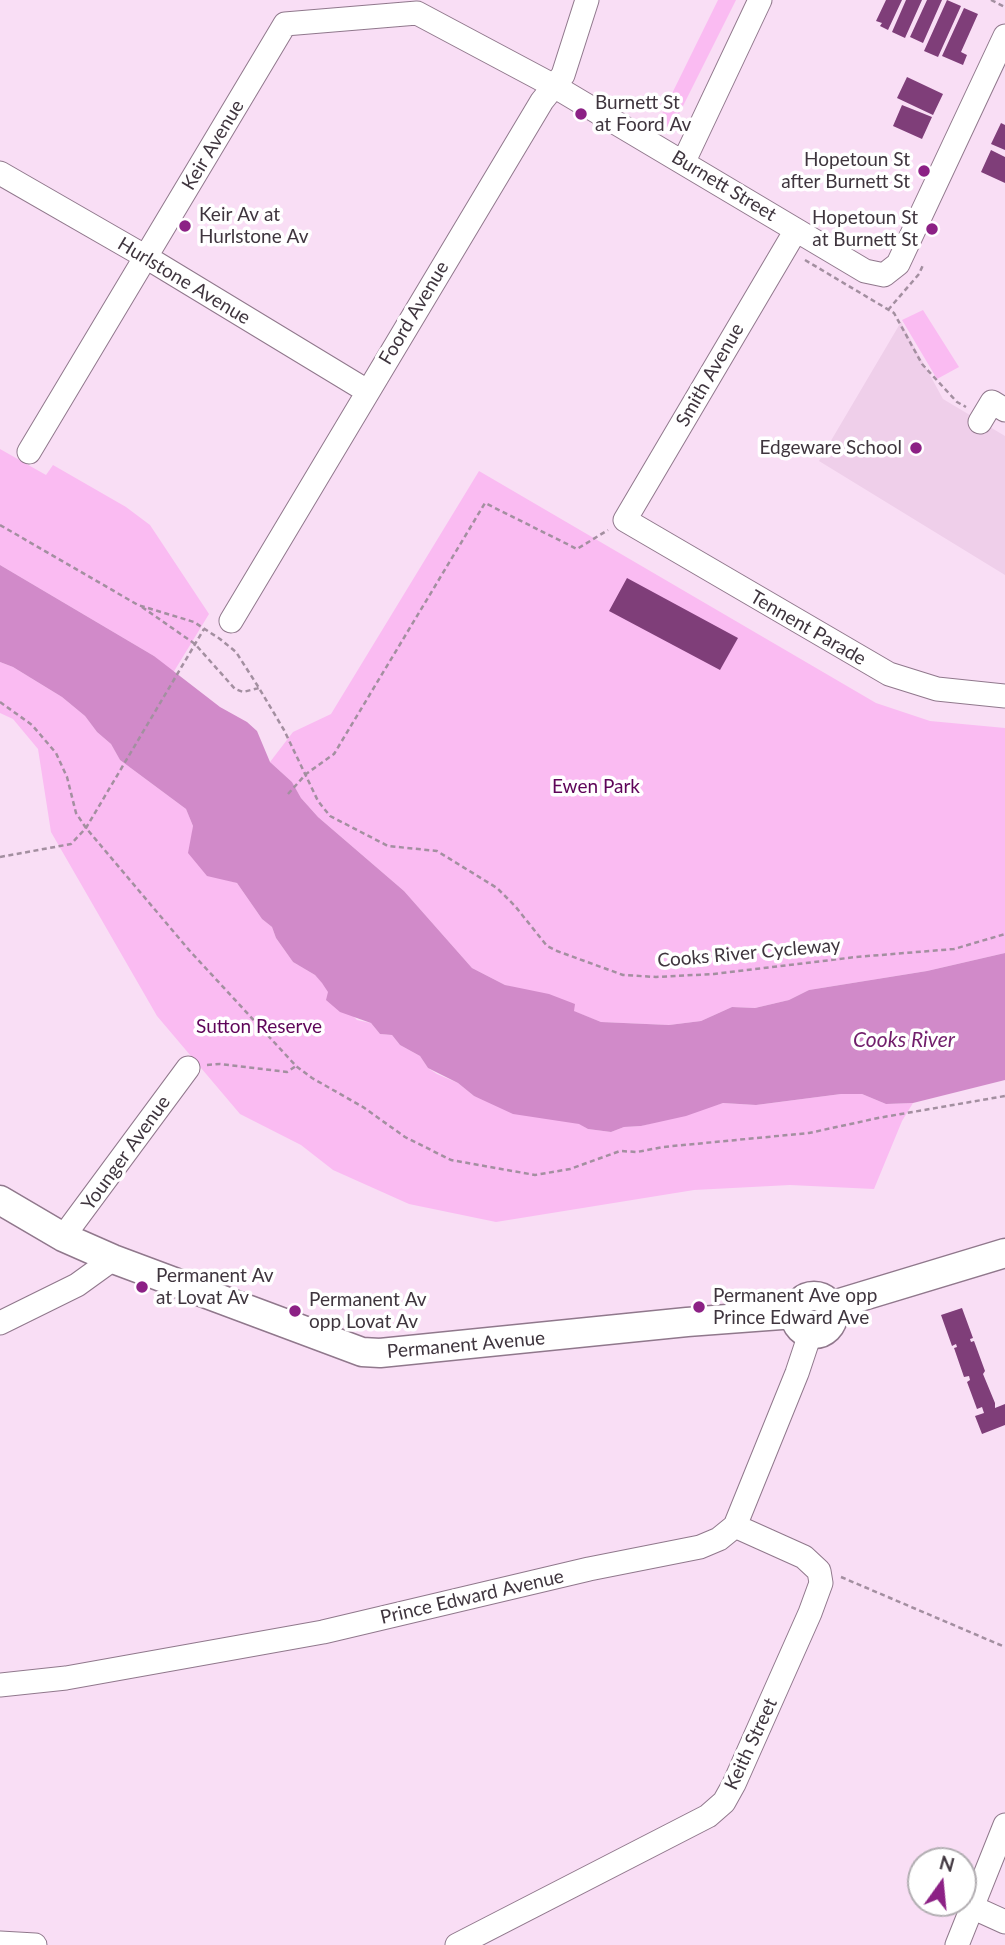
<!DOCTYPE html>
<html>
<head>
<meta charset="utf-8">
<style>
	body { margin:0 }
	#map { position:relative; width:1005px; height:1945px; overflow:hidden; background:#f9def5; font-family:Lato,sans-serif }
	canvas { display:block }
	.north { position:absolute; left:907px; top:1847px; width:70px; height:70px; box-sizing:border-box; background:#fff; border:2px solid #b2aeb2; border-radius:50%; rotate:15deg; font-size:19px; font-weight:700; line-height:28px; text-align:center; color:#3f353e }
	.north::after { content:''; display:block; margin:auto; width:24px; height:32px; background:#8c2185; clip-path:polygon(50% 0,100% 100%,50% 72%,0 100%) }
</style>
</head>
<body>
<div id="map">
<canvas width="1005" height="1945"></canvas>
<div class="north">N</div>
</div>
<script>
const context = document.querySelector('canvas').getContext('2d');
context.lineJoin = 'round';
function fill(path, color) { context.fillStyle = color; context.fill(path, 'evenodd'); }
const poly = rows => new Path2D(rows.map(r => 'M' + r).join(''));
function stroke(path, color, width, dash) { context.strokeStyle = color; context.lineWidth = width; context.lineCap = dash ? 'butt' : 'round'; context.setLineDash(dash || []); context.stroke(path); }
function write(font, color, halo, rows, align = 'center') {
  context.font = font + ' Lato,sans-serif'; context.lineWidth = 7; context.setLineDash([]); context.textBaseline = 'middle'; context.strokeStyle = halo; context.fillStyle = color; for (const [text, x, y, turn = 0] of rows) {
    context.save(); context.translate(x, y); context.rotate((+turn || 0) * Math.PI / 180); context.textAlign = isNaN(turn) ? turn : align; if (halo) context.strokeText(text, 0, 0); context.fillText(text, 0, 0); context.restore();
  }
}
fill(poly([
	[901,322,943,399,1005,436,1005,575,819,461]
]), '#efcfea');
fill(poly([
	[718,0,736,0,671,130,658,122],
	[923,310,959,367,937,379,902,320],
	[0,449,46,475,53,465,126,507,150,525,209,614,173,673,154,656,0,565],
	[479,471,876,703,930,721,1005,728,1005,953,927,971,809,990,789,1000,755,1008,732,1007,701,1021,669,1025,601,1022,573,1011,574,1004,505,985,472,968,404,891,318,817,301,798,292,782,270,762,293,732,331,714],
	[0,662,13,667,62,697,85,716,97,732,111,744,120,760,186,809,193,826,191,845,224,879,237,883,262,919,272,927,276,938,293,962,315,975,357,1020,371,1023,380,1034,392,1035,400,1045,420,1056,428,1068,437,1074,458,1083,474,1096,488,1101,580,1124,588,1129,611,1132,624,1127,641,1126,723,1103,756,1105,841,1094,862,1094,886,1104,913,1103,902,1121,874,1189,790,1185,694,1190,496,1222,409,1204,333,1170,301,1145,240,1114,157,1016,51,832,38,749,13,719,0,713]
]), '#fabbf2');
fill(poly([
	[0,565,154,656,220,707,247,722,257,731,270,762,292,782,301,798,318,817,404,891,472,968,505,985,549,994,575,1004,574,1011,601,1022,669,1025,701,1021,732,1007,755,1008,789,1000,809,990,927,971,1005,953,1005,1080,913,1103,886,1104,862,1094,841,1094,756,1105,723,1103,686,1116,641,1126,624,1127,611,1132,588,1129,579,1124,513,1114,474,1096,458,1083,428,1068,420,1056,400,1045,392,1035,380,1034,371,1023,340,1012,326,1000,328,992,322,983,315,975,293,962,276,938,272,927,262,919,237,883,207,876,188,853,193,826,186,809,120,760,111,744,97,732,85,716,62,697,13,667,0,662]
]), '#d18ac9');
fill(poly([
	[886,0,902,0,888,30,880,26,882,23,876,21],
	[906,0,922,0,905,38,892,32],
	[927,0,942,0,923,43,910,37],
	[947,0,961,6,938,57,924,51],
	[964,8,978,14,961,52,967,55,963,65,942,56],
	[907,77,943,94,933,115,897,98],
	[902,105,932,117,922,139,893,126],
	[1001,123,1005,125,1005,150,991,144],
	[991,150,1005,157,1005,183,981,172],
	[627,578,738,638,720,670,609,611],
	[962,1308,973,1338,970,1339,971,1342,974,1341,985,1371,983,1374,995,1403,995,1408,1005,1404,1005,1425,982,1434,975,1416,984,1413,982,1407,977,1409,967,1382,970,1380,969,1376,964,1377,954,1348,957,1347,956,1344,952,1346,941,1315]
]), '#7f3e79');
const minor = poly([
	[684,161,760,0],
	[0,173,146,257,367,391],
	[796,230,625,520,889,674,937,689,1005,696],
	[980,422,992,402,1005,410],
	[29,452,285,24,417,13,554,86,865,271,884,275,898,264,1005,36],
	[231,621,542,101,563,75,587,0],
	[63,1237,188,1068],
	[0,1323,77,1285,113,1259],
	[0,1685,66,1678,323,1632,589,1569,700,1547,719,1539,735,1526,797,1373,810,1334],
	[972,1907,1005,1922],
	[0,1943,35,1945],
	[457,1945,708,1816,724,1802,734,1784,810,1613,821,1583,819,1571,804,1557,735,1526],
	[957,1945,1005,1825]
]);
const major = poly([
	[0,1200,63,1237,113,1259,362,1352,380,1353,687,1322,795,1314],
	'795 1315a19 19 0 1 1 38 0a19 19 0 1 1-38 0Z',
	[830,1306,1005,1253]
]);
stroke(minor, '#90788c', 25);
stroke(major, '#90788c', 31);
stroke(poly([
	[991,0,1005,7],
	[805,260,894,313,922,364,957,402,966,407],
	[888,310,919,274,923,265],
	[0,525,138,605,194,622,220,639,236,652,259,688,284,730,318,801,330,816,388,846,437,851,497,888,515,906,547,946,557,951,623,975,656,977,714,974,856,957,954,949,1005,934],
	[142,607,195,644,235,689,243,692,259,688],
	[0,702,32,725,56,753,67,777,76,813,86,828,189,950,296,1066,312,1078,363,1107,405,1137,451,1160,535,1175,570,1169,620,1151,637,1152,663,1147,809,1133,878,1118,1005,1096],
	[288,794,306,774,334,754,485,503,577,549,608,530],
	[0,857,71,844,86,828,204,629],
	[207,1065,220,1064,287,1072,296,1066],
	[841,1577,1005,1647]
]), '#a38fa0', 2.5, [5, 3.5]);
stroke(minor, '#fff', 23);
stroke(major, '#fff', 28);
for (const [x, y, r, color] of [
	[581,114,7,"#8c2185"],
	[924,171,7,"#8c2185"],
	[185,226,7,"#8c2185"],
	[932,229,7,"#8c2185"],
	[916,448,7,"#8c2185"],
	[142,1287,7,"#8c2185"],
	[699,1307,7,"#8c2185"],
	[295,1311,7,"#8c2185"]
]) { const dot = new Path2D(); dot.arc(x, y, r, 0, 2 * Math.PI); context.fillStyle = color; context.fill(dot); stroke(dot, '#fff', 2.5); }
write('19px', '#3f353e', '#fff', [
	["Burnett St",595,103],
	["at Foord Av",595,125],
	["Hopetoun St",910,160,"right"],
	["after Burnett St",910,182,"right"],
	["Keir Av at",199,215],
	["Hurlstone Av",199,237],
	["Hopetoun St",918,218,"right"],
	["at Burnett St",918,240,"right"],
	["Edgeware School",902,448,"right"],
	["Permanent Av",156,1276],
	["at Lovat Av",156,1298],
	["Permanent Ave opp",713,1296],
	["Prince Edward Ave",713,1318],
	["Permanent Av",309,1300],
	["opp Lovat Av",309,1322]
], 'left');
write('19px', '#3f353e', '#fff', [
	["Keir Avenue",213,145,-59],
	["Burnett Street",724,186,31],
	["Hurlstone Avenue",184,281,31],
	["Foord Avenue",414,313,-59],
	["Smith Avenue",710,375,-60],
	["Tennent Parade",808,628,30],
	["Cooks River Cycleway",749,953,-5],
	["Younger Avenue",126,1153,-54],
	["Permanent Avenue",466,1345,-5],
	["Prince Edward Avenue",472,1597,-13],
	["Keith Street",751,1744,-65]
]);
write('19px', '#5e0559', '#fff', [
	["Ewen Park",596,787],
	["Sutton Reserve",259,1027]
]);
write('italic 21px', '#711e6b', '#fff', [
	["Cooks River",904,1040]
]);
</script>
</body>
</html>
